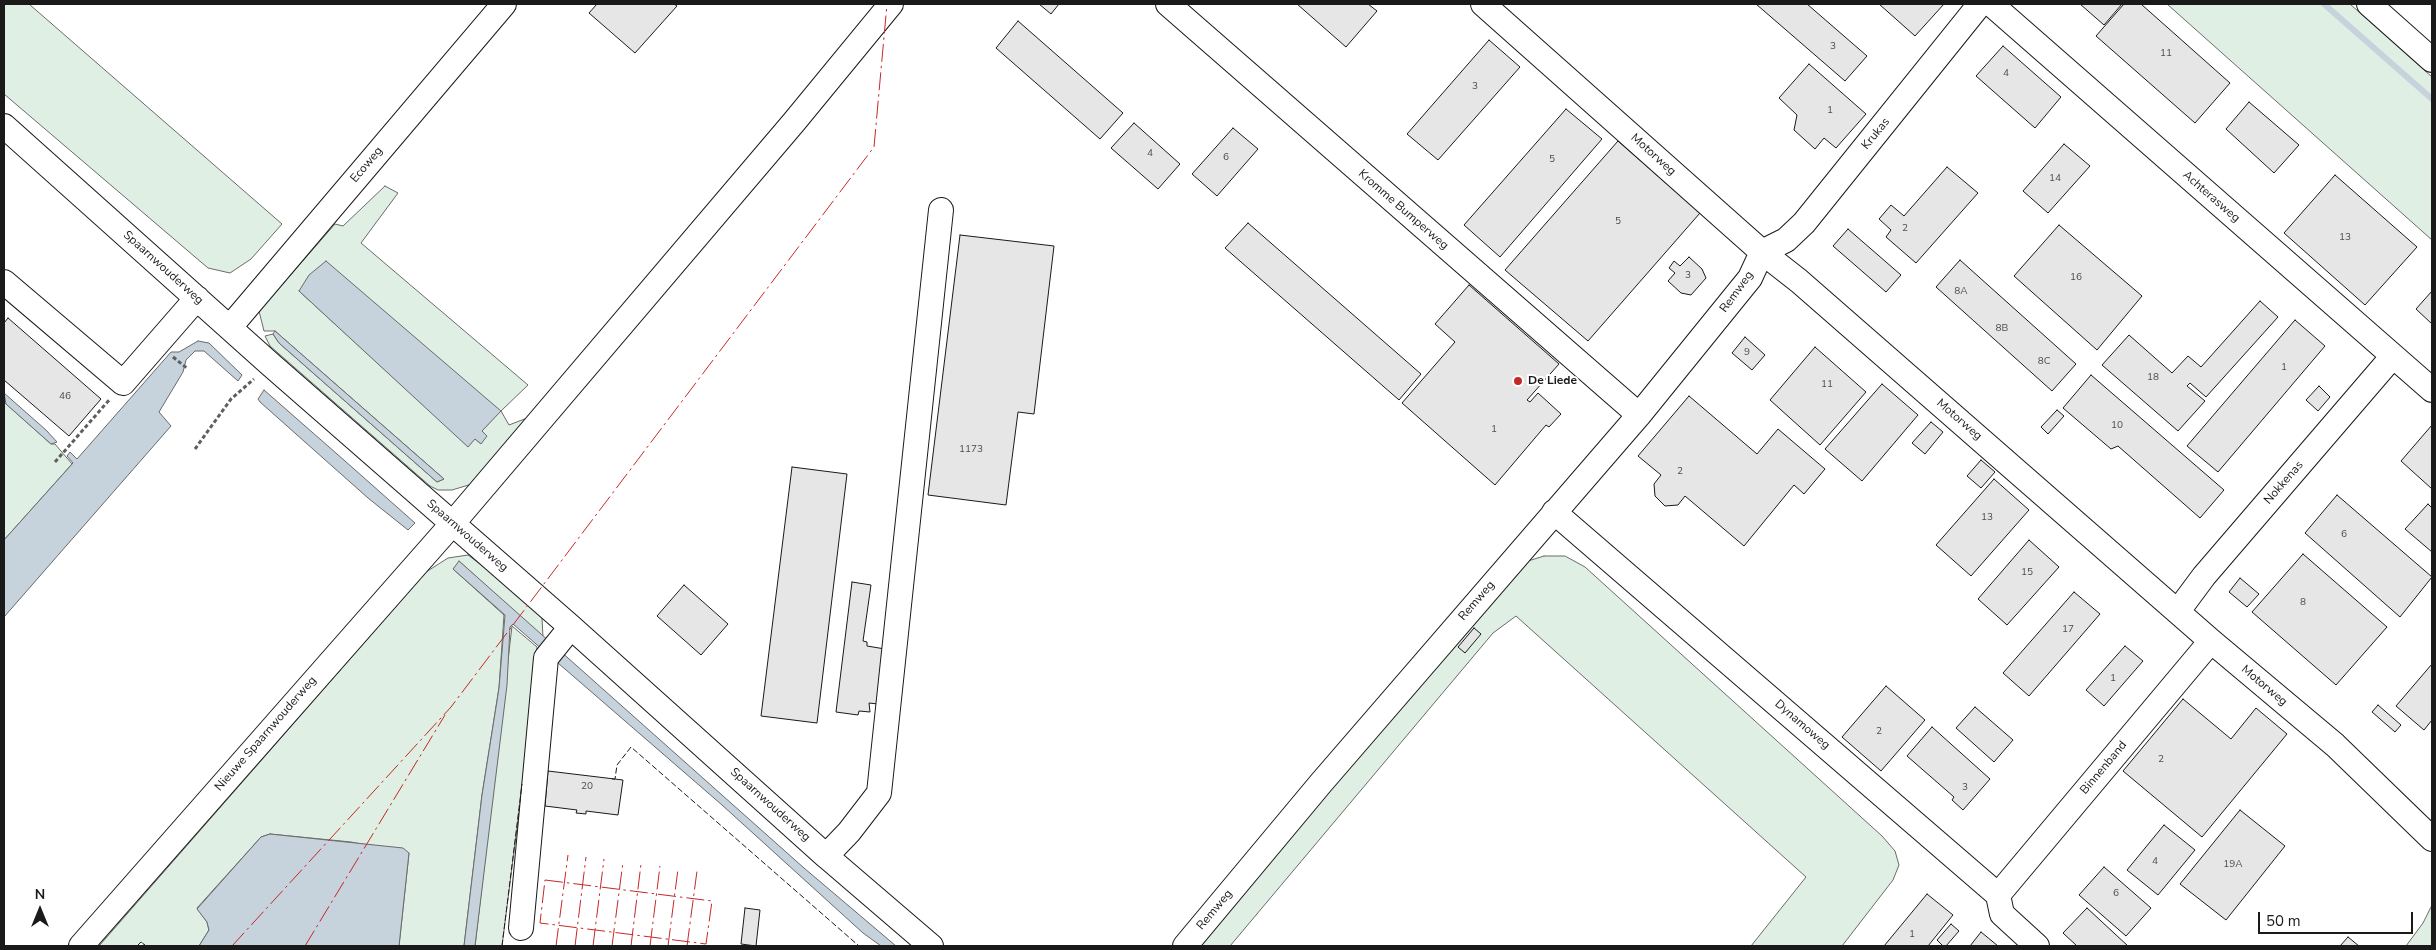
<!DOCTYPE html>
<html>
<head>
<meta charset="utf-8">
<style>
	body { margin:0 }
	#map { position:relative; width:2436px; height:950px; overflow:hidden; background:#fff; font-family:"Nunito Sans",sans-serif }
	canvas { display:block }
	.frame { position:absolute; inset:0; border:5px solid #1a1a1a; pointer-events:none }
	.north { position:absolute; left:15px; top:885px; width:50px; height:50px; -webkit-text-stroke:4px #fff; paint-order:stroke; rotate:0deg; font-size:14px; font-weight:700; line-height:20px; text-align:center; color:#1a1a1a }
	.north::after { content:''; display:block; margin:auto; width:18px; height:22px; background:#1a1a1a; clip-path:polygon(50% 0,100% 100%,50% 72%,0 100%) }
	.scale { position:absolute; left:2258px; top:912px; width:155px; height:22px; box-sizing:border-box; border:2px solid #1a1a1a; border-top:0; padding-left:6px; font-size:15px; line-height:18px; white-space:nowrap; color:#1a1a1a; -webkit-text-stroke:4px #fff; paint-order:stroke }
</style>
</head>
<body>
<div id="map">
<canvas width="2436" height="950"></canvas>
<div class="frame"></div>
<div class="north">N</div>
<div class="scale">50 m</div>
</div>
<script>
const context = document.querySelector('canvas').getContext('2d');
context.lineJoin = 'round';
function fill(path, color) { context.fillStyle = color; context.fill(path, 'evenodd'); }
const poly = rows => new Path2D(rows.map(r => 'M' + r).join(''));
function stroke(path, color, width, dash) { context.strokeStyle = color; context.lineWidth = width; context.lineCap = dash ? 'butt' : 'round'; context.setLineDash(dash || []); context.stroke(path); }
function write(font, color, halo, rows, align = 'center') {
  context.font = font + ' "Nunito Sans",sans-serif'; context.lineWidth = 4; context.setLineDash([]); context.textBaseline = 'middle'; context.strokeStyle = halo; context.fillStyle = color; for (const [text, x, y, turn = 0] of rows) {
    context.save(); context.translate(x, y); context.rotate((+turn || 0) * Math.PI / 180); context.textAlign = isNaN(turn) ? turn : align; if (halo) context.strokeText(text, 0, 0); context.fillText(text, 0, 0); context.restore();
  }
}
const green = poly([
	[4,4,29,4,282,224,251,259,230,273,208,268,4,94,4,4],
	[2167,4,2350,4,2432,77,2432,240,2167,4],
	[385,186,398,193,361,243,528,385,501,411,509,425,527,418,472,484,452,490,438,490,430,486,270,346,265,336,273,334,279,343,437,482,444,479,275,331,264,331,259,311,335,224,343,226,385,186],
	[299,291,500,411,482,431,480,443,475,439,468,446,299,291],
	[4,402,51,444,55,444,72,464,4,540,4,402],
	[468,555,512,588,542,618,543,637,460,562,453,569,504,615,499,688,482,795,464,946,399,946,409,853,351,842,270,834,261,837,197,908,207,922,209,930,199,946,146,946,141,942,137,946,99,946,426,572,448,558,468,555],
	[1544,556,1565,556,1585,567,1882,836,1895,851,1899,865,1893,880,1842,946,1751,946,1806,877,1516,616,1493,633,1230,946,1195,946,1528,561,1544,556],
	[512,626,537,647,524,773,502,946,475,946,512,626],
	[2432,905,2432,946,2406,946,2423,923,2432,905]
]);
fill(green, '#e0efe3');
stroke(green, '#6a6a6a', 1);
const water = poly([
	[326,261,501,411,482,431,487,436,481,444,475,439,468,447,299,291,309,275,326,261],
	[275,331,356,402,444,479,437,482,279,343,273,334,275,331],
	[198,341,209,343,242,375,238,381,204,351,195,351,186,360,183,372,159,412,171,426,4,617,4,540,73,463,67,456,70,452,77,459,171,352,179,352,198,341],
	[264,390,345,461,415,523,408,530,368,498,260,402,258,399,264,390],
	[4,393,46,430,57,442,51,444,6,404,4,393],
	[459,561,804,868,896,946,881,946,863,933,722,805,513,624,510,627,507,685,475,946,464,946,482,795,499,688,505,615,453,569,459,561],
	[270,834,403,848,409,853,399,946,199,946,209,930,207,922,197,909,261,837,270,834]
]);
fill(water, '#c6d2dc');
stroke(water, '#6a6a6a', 1);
stroke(poly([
	[2324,4,2432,99]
]), '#c6d2dc', 6);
const building = poly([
	[597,4,674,4,677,6,635,53,589,13,597,4],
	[1039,4,1059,4,1051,14,1039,4],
	[1297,4,1368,4,1377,11,1346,47,1297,4],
	[1756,4,1807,4,1867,56,1845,81,1756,4],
	[1879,4,1944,4,1915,36,1879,4],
	[2080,4,2122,4,2104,25,2080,4],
	[2124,4,2141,4,2230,83,2195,123,2096,36,2124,4],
	[1018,21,1123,113,1100,139,996,48,1018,21],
	[1489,40,1520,67,1438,160,1407,134,1489,40],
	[2003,46,2061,97,2035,128,1976,76,2003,46],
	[1809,64,1866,114,1836,148,1824,138,1815,149,1794,130,1797,115,1779,98,1809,64],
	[2249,102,2299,145,2274,173,2226,129,2249,102],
	[1566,109,1602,139,1500,257,1464,225,1566,109],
	[1134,123,1180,164,1158,189,1111,148,1134,123],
	[1233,128,1258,149,1217,196,1192,174,1233,128],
	[1618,141,1700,213,1588,341,1505,270,1618,141],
	[2064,144,2090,166,2048,213,2023,191,2064,144],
	[1947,167,1978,193,1916,263,1886,237,1891,230,1879,219,1891,205,1904,216,1947,167],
	[2335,175,2417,247,2365,305,2284,233,2335,175],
	[1248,223,1421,374,1399,400,1225,248,1248,223],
	[2059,225,2142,296,2097,350,2014,276,2059,225],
	[1848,229,1901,275,1886,292,1833,246,1848,229],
	[960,235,1054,246,1034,414,1018,412,1006,505,928,495,960,235],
	[1689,257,1702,269,1706,278,1691,295,1681,293,1668,281,1675,273,1669,268,1674,261,1680,266,1689,257],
	[1960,260,2076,364,2052,391,1936,287,1960,260],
	[1469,285,1559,364,1527,400,1530,402,1538,393,1561,414,1549,427,1546,425,1495,485,1402,403,1455,342,1435,324,1469,285],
	[2432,291,2432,324,2416,309,2432,291],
	[2260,301,2278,317,2206,397,2190,383,2187,386,2205,401,2178,431,2102,365,2129,335,2172,373,2188,356,2201,367,2260,301],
	[8,318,101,399,69,436,4,380,4,323,8,318],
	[2295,320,2325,346,2218,472,2187,446,2295,320],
	[1745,337,1765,355,1752,370,1732,353,1745,337],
	[1815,347,1866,392,1820,445,1770,400,1815,347],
	[2091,375,2224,490,2200,518,2118,446,2111,449,2063,408,2091,375],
	[1882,384,1918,415,1862,481,1825,449,1882,384],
	[2319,386,2330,397,2318,411,2306,400,2319,386],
	[1689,396,1757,454,1778,429,1825,469,1804,494,1794,485,1744,546,1685,496,1678,505,1665,506,1655,496,1654,484,1661,475,1638,456,1689,396],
	[2057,410,2064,416,2048,434,2041,427,2057,410],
	[1931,422,1943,432,1925,454,1912,443,1931,422],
	[2432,425,2432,489,2401,461,2432,425],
	[1981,460,1995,472,1981,488,1967,476,1981,460],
	[792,467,847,474,817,723,761,716,792,467],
	[1994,479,2029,510,1971,576,1936,545,1994,479],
	[2337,495,2432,577,2400,617,2305,533,2337,495],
	[2428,504,2432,508,2432,552,2405,529,2428,504],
	[2029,540,2059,567,2007,625,1978,599,2029,540],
	[2303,554,2387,627,2336,685,2252,612,2303,554],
	[2240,578,2259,594,2247,607,2229,592,2240,578],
	[852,582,871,585,863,641,867,642,867,646,885,649,878,704,869,703,870,712,859,711,858,715,836,712,852,582],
	[684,585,728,624,701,655,657,616,684,585],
	[2074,592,2100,614,2029,696,2003,673,2074,592],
	[1474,628,1481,634,1465,653,1458,647,1474,628],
	[2125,646,2143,661,2104,706,2086,690,2125,646],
	[2432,664,2432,720,2424,730,2396,706,2432,664],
	[1886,686,1925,720,1881,771,1842,737,1886,686],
	[2183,699,2231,739,2256,708,2287,734,2202,837,2123,771,2183,699],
	[2378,705,2401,725,2395,732,2372,712,2378,705],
	[1975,707,2013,740,1994,762,1956,728,1975,707],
	[1932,727,1990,779,1963,810,1952,800,1954,797,1907,756,1932,727],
	[548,771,623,780,618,815,586,811,586,814,576,813,577,810,545,806,548,771],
	[2240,810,2285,846,2226,920,2180,884,2240,810],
	[2164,825,2195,850,2158,895,2127,870,2164,825],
	[2104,867,2151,908,2126,936,2079,895,2104,867],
	[1927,894,1953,915,1928,946,1884,946,1927,894],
	[745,908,760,910,756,946,741,944,745,908],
	[2087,908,2128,946,2077,946,2063,933,2087,908],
	[1951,924,1959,931,1946,946,1943,946,1937,940,1951,924],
	[1981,932,1998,946,1970,946,1981,932],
	[2348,937,2359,946,2340,946,2348,937]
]);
fill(building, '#e6e6e6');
stroke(building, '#1a1a1a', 1);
const minor = poly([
	[1168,4,1639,415],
	[1483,4,1762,252,1799,281,2211,641,2335,745,2432,839],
	[1991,4,2432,390],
	[2369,4,2432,60],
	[4,126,270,364,571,627,826,856,931,946],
	[1762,252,1786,240,1804,223,1980,4],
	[4,282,123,383,197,298],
	[230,327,504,4],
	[1554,512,1998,895,2002,914,2037,946],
	[2178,611,2204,576,2393,356],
	[826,856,849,832,879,793,941,210],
	[1998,895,2211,641],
	[521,928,546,658,571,627],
	[81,946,453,523,794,122,891,4],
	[1185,946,1321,783,1639,415,1750,278,1762,252]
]);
stroke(minor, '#1a1a1a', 26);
stroke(poly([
	[173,357,188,369],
	[195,449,231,399,254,379],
	[55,462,110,399]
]), '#5f5f5f', 3, [4, 2.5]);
stroke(minor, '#fff', 24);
stroke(poly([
	[612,779,615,779,617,765,631,747,859,946],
	[137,946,141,942,146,946],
	[502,946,522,784]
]), '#1a1a1a', 1, [6, 2.5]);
stroke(poly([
	[545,880,712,901,706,944,540,923,545,880],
	[232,946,451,707,874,147,887,4],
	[305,946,445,715],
	[556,946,568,855],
	[575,946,586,857],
	[593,946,604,859],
	[612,946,623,862],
	[631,946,641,864],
	[650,946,660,866],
	[668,946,678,869],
	[687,946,697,871]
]), '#c62828', 1, [18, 4, 2.5, 4]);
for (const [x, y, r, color] of [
	[1518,381,5,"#c62828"]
]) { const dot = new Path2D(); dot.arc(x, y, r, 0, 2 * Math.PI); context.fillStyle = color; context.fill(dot); stroke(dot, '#fff', 2); }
write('10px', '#4d4d4d', null, [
	["3",1833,47],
	["11",2166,54],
	["4",2006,74],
	["3",1475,87],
	["1",1830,111],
	["4",1150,154],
	["6",1226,158],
	["5",1552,160],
	["14",2055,179],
	["5",1618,222],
	["2",1905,229],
	["13",2345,238],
	["3",1688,276],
	["16",2076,278],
	["8A",1961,292],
	["8B",2002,329],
	["9",1747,353],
	["8C",2044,362],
	["1",2284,368],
	["18",2153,378],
	["11",1827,385],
	["46",65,397],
	["10",2117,426],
	["1",1494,430],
	["1173",971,450],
	["2",1680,472],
	["13",1987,518],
	["6",2344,535],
	["15",2027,573],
	["8",2303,603],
	["17",2068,630],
	["1",2113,679],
	["2",1879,732],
	["2",2161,760],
	["20",587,787],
	["3",1965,788],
	["4",2155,862],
	["19A",2233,865],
	["6",2116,894],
	["1",1912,935]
]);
write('12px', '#1a1a1a', '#fff', [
	["Krukas",1876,134,-51],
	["Motorweg",1653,155,42],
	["Ecoweg",367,165,-50],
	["Achterasweg",2211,197,41],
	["Kromme Bumperweg",1403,210,41],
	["Spaarnwouderweg",163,268,42],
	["Remweg",1737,292,-54],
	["Motorweg",1959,420,41],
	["Nokkenas",2284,483,-49],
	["Spaarnwouderweg",467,536,41],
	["Remweg",1477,601,-49],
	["Motorweg",2264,686,40],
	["Dynamoweg",1802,725,41],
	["Nieuwe Spaarnwouderweg",266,734,-49],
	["Binnenband",2104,768,-50],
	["Spaarnwouderweg",770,805,42],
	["Remweg",1215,910,-50]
]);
write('bold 12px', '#1a1a1a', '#fff', [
	["De Liede",1528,381]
], 'left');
</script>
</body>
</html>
